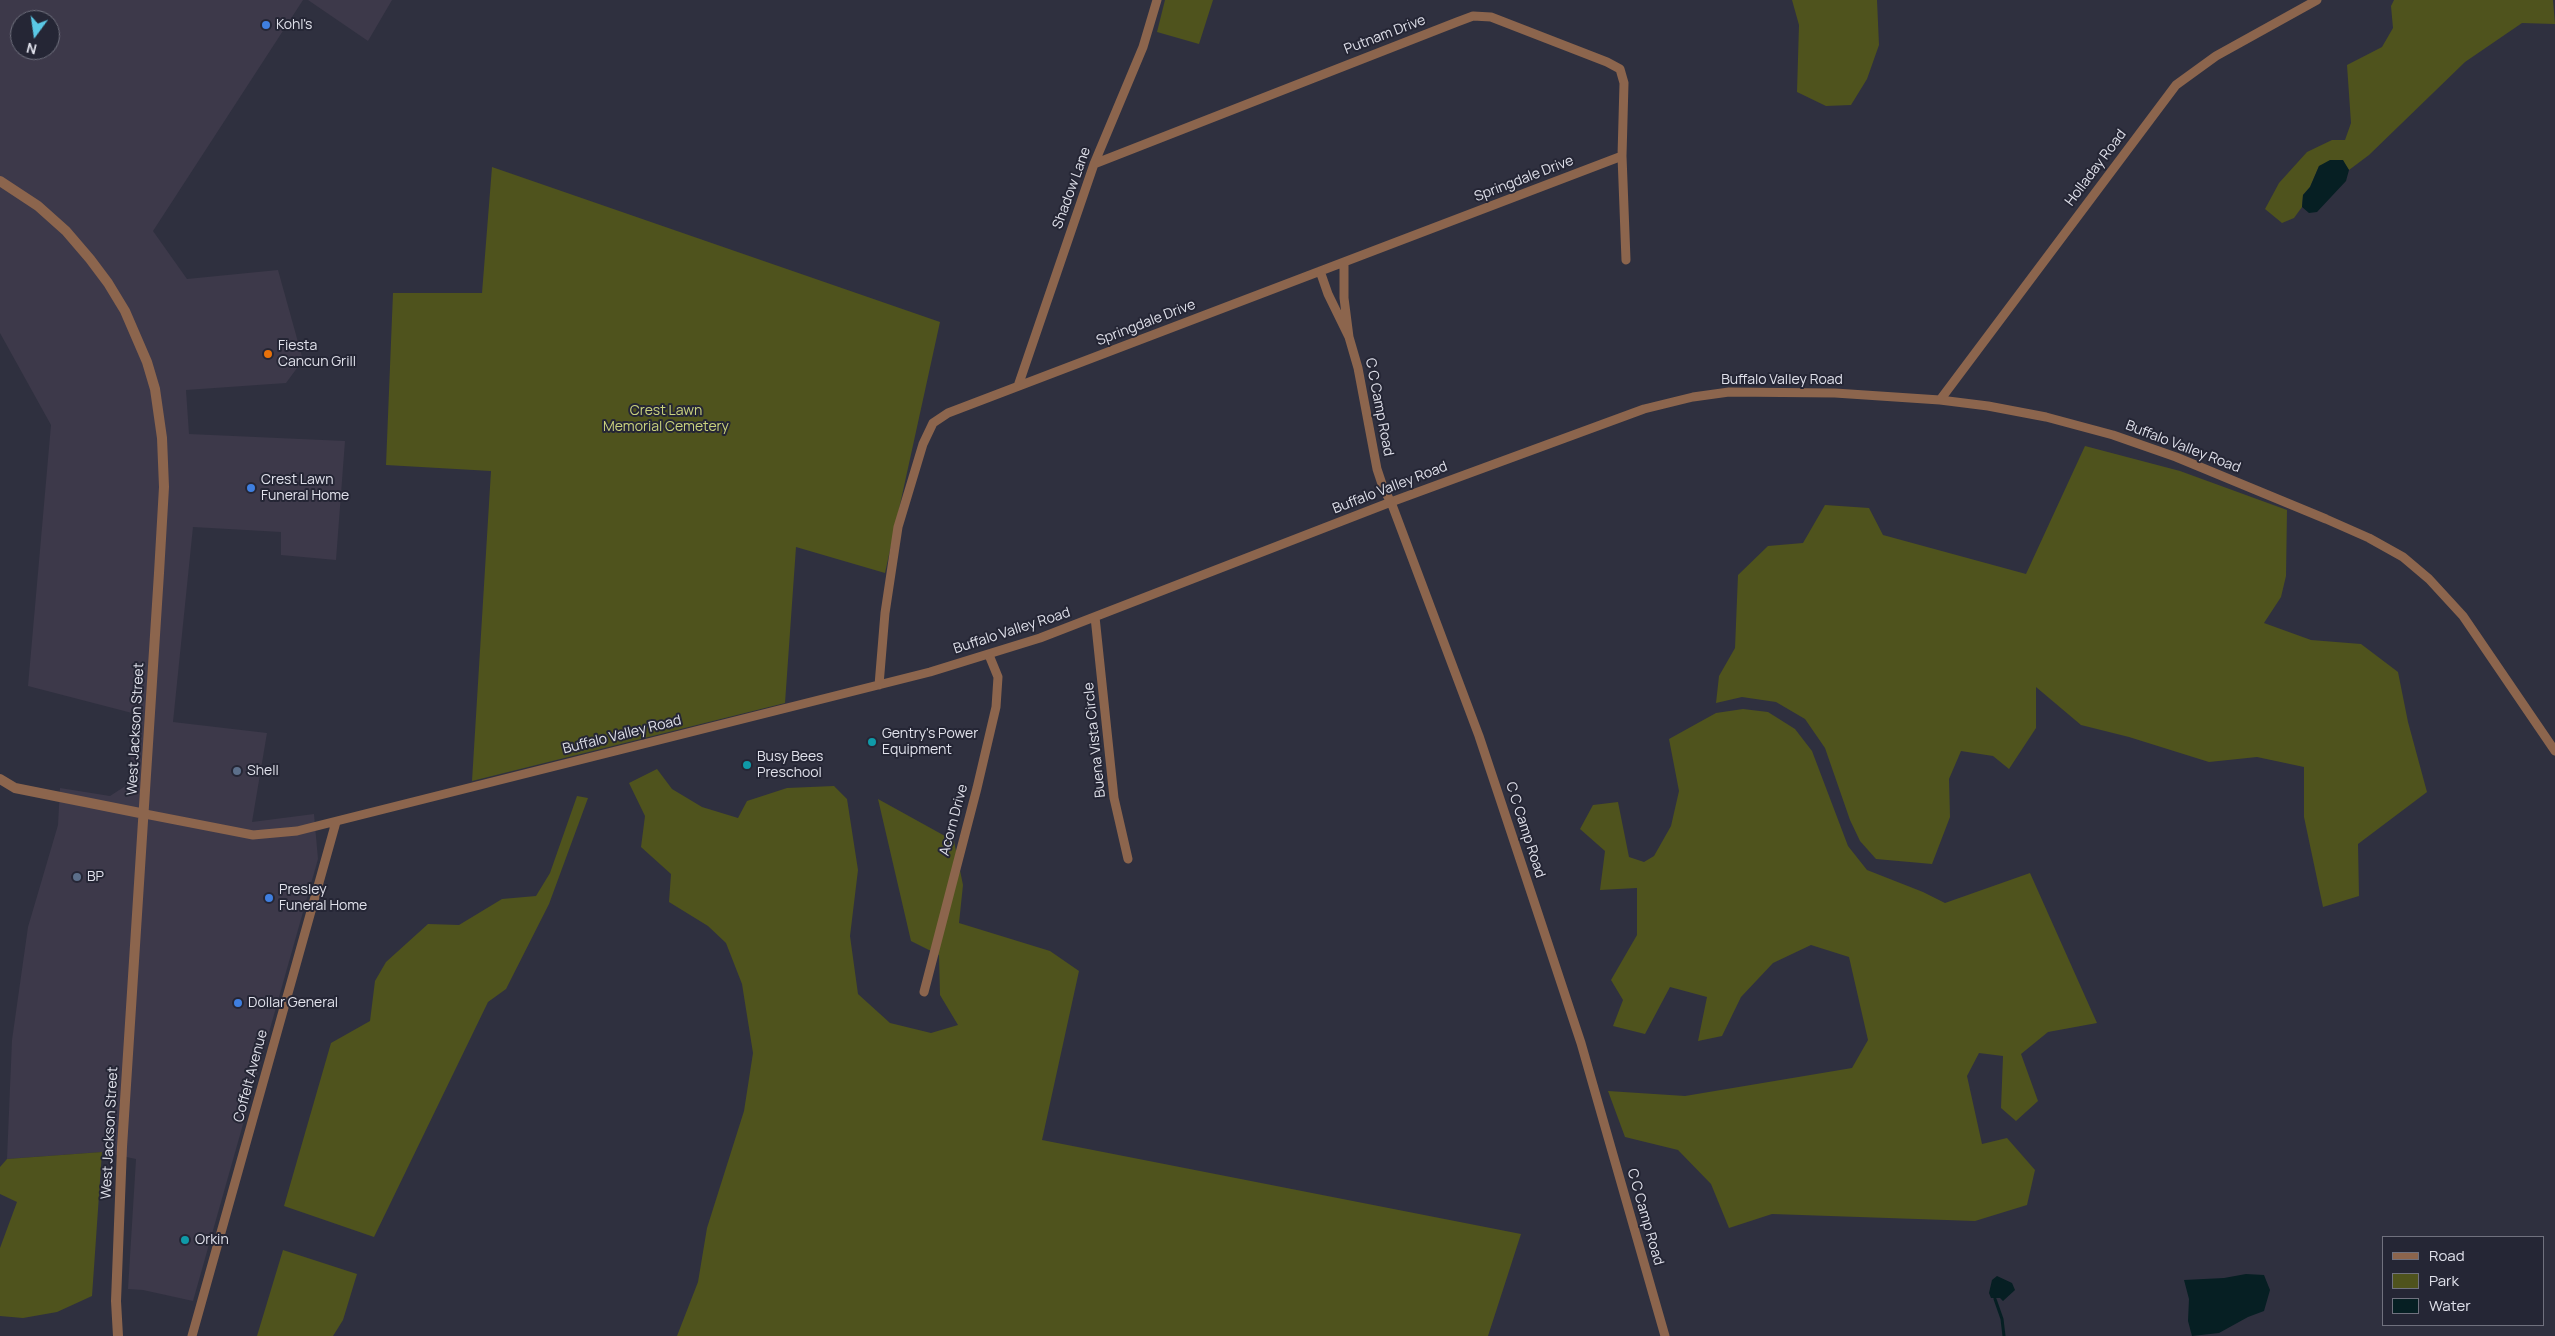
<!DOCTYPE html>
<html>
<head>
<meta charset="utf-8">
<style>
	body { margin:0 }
	#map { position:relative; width:2555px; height:1336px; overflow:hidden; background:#2f303f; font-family:Manrope,sans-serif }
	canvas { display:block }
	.legend { position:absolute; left:2382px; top:1236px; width:162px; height:90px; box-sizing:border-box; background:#252635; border:1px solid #70717e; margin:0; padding:6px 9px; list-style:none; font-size:15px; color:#e0e1eb }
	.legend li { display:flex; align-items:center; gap:10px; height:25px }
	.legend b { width:25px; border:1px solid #70717e }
	.north { position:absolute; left:10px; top:10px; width:50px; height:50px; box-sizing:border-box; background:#252635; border:1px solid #70717e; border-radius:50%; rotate:194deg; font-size:14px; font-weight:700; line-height:20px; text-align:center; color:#e0e1eb }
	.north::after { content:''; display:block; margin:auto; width:18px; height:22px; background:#5ac8e5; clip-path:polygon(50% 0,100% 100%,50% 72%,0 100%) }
</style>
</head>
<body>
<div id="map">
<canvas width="2555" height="1336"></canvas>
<ul class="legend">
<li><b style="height:6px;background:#8c654d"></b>Road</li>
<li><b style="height:14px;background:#4f531d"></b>Park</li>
<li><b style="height:14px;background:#061f23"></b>Water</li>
</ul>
<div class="north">N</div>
</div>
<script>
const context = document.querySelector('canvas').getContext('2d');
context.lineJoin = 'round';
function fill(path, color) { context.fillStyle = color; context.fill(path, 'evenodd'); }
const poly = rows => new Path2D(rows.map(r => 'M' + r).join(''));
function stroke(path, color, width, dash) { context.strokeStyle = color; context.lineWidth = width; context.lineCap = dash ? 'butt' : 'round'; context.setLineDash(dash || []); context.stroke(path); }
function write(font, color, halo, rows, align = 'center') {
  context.font = font + ' Manrope,sans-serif'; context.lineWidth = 4; context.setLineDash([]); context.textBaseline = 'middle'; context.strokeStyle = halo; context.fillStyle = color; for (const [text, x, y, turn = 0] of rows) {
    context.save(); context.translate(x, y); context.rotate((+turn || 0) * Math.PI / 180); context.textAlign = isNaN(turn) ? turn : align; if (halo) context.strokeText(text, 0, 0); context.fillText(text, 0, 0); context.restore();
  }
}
fill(poly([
	[0,0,303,0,153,231,187,279,278,270,303,360,286,383,186,390,189,434,345,441,336,560,281,555,281,532,193,527,173,722,267,733,252,822,314,814,318,859,193,1301,143,1290,128,1289,136,1159,102,1152,7,1159,12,1040,28,927,58,825,60,788,110,796,130,783,132,713,28,686,51,425,0,333],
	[20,20,50,20,50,50,20,50],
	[308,0,392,0,368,41]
]), '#3d394a');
fill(poly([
	[1165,0,1213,0,1199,44,1157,32],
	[1792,0,1877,0,1879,45,1867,79,1851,105,1826,106,1797,92,1799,25],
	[2394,0,2553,0,2555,24,2522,23,2465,62,2369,155,2349,170,2342,160,2319,166,2310,187,2303,195,2302,207,2294,218,2282,223,2265,209,2279,183,2307,152,2332,140,2345,140,2351,123,2347,65,2382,47,2393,28,2391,6],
	[492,167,940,322,885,573,796,547,785,703,472,781,491,471,386,465,393,293,482,293],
	[2085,446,2180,471,2287,510,2286,576,2281,597,2264,623,2311,640,2361,644,2398,672,2408,722,2427,792,2358,844,2359,896,2323,907,2304,817,2304,767,2257,757,2209,762,2129,737,2081,725,2036,687,2036,728,2009,769,1993,756,1961,751,1949,779,1950,817,1932,864,1876,859,1860,841,1850,820,1825,748,1805,719,1776,702,1742,697,1716,703,1719,676,1735,648,1738,575,1768,546,1803,543,1825,505,1869,508,1883,535,2026,574],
	[1743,709,1768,712,1795,729,1812,751,1848,846,1867,870,1923,892,1945,903,2030,873,2097,1023,2048,1032,2021,1054,2038,1101,2016,1121,2001,1108,2003,1056,1979,1053,1967,1076,1982,1144,2007,1138,2035,1170,2027,1205,1975,1221,1772,1214,1729,1228,1711,1184,1678,1150,1625,1137,1608,1091,1685,1096,1852,1068,1868,1040,1849,957,1811,945,1773,963,1741,997,1722,1036,1698,1041,1707,997,1670,987,1645,1034,1613,1026,1623,1000,1611,980,1637,935,1637,888,1600,890,1605,851,1580,829,1593,805,1618,802,1629,857,1644,862,1654,856,1671,826,1679,791,1669,739,1716,713],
	[657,769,672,789,702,807,738,818,747,801,787,788,834,786,847,799,858,870,850,936,858,994,890,1023,931,1033,958,1025,940,995,939,955,911,941,878,799,954,841,963,885,959,923,1050,951,1079,971,1042,1140,1521,1234,1488,1336,677,1336,698,1282,707,1228,744,1111,753,1053,742,984,726,943,708,926,669,902,671,874,641,847,645,816,629,783],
	[577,796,588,798,549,904,506,989,488,1002,374,1237,284,1206,331,1043,370,1021,375,981,386,962,428,924,459,925,502,899,536,896,550,873],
	[102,1152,92,1296,57,1312,23,1318,0,1316,0,1248,17,1202,0,1194,0,1167,7,1159],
	[283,1250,357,1274,343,1320,333,1336,257,1336]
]), '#4f531d');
fill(poly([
	[2330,160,2343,160,2349,170,2346,181,2317,212,2309,213,2302,207,2303,195,2310,187,2319,166],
	[2246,1274,2264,1275,2270,1290,2264,1311,2248,1317,2219,1333,2192,1336,2188,1321,2189,1299,2184,1280,2224,1278],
	[1997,1276,2012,1283,2015,1290,2003,1301,2000,1298,1991,1298,1989,1293,1992,1280]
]), '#061f23');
stroke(poly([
	[1995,1299,2002,1319,2004,1336]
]), '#061f23', 3);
stroke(poly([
	[1094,164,1457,22,1473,16,1491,17,1607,62,1620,69,1624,83,1622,156,1626,260],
	[1320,271,1328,294,1349,337,1344,298,1344,262],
	[1349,337,1358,368,1377,469,1384,490,1391,502,1479,736,1499,796,1581,1043,1665,1336],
	[1018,386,1094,164,1143,47,1157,0],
	[1940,400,2176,85,2216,56,2317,0],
	[1095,617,1114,798,1128,859],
	[879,685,885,613,898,527,923,444,933,423,948,413,1622,156],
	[145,814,253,835,297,831,930,672,1040,638,1391,502,1644,409,1693,397,1729,392,1835,393,1940,400,1988,406,2046,417,2113,435,2176,457,2326,519,2369,538,2403,557,2429,579,2463,616,2555,751],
	[924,992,977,788,996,707,998,677,989,655],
	[192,1336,336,822]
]), '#8c654d', 9);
stroke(poly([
	[0,181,38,206,66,231,90,259,108,283,125,311,147,362,155,389,162,438,164,487,159,573,122,1147,116,1301,118,1336],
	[0,779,15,788,145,814]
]), '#8c654d', 10);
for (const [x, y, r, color] of [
	[266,25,5,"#3f7fe0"],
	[268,354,5,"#e8710a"],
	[251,488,5,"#3f7fe0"],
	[872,742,5,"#0f9aa8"],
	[747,765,5,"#0f9aa8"],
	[237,771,5,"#5c6f8a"],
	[77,877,5,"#5c6f8a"],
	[269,898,5,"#3f7fe0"],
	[238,1003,5,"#3f7fe0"],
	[185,1240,5,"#0f9aa8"]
]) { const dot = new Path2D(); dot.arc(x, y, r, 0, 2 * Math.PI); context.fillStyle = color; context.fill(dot); stroke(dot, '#252635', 2); }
write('14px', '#e0e1eb', '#252635', [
	["Kohl's",276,25],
	["Fiesta",278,346],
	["Cancun Grill",278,362],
	["Crest Lawn",261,480],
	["Funeral Home",261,496],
	["Gentry's Power",882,734],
	["Equipment",882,750],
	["Busy Bees",757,757],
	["Preschool",757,773],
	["Shell",247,771],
	["BP",87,877],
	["Presley",279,890],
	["Funeral Home",279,906],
	["Dollar General",248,1003],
	["Orkin",195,1240]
], 'left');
write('14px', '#e0e1eb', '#252635', [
	["Putnam Drive",1385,35,-21],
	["Holladay Road",2096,168,-53],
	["Springdale Drive",1524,179,-21],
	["Shadow Lane",1072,188,-70],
	["Springdale Drive",1146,323,-21],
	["Buffalo Valley Road",1782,380],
	["C C Camp Road",1379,407,79],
	["Buffalo Valley Road",2183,447,21],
	["Buffalo Valley Road",1390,488,-21],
	["Buffalo Valley Road",1012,631,-18],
	["West Jackson Street",136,729,-87],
	["Buffalo Valley Road",622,735,-14],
	["Buena Vista Circle",1095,740,-96],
	["Acorn Drive",954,820,-75],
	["C C Camp Road",1525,830,72],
	["Coffelt Avenue",251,1076,-75],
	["West Jackson Street",110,1133,-87],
	["C C Camp Road",1645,1217,74]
]);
write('14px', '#cad27e', '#252635', [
	["Crest Lawn",666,411],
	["Memorial Cemetery",666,427]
]);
</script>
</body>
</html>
